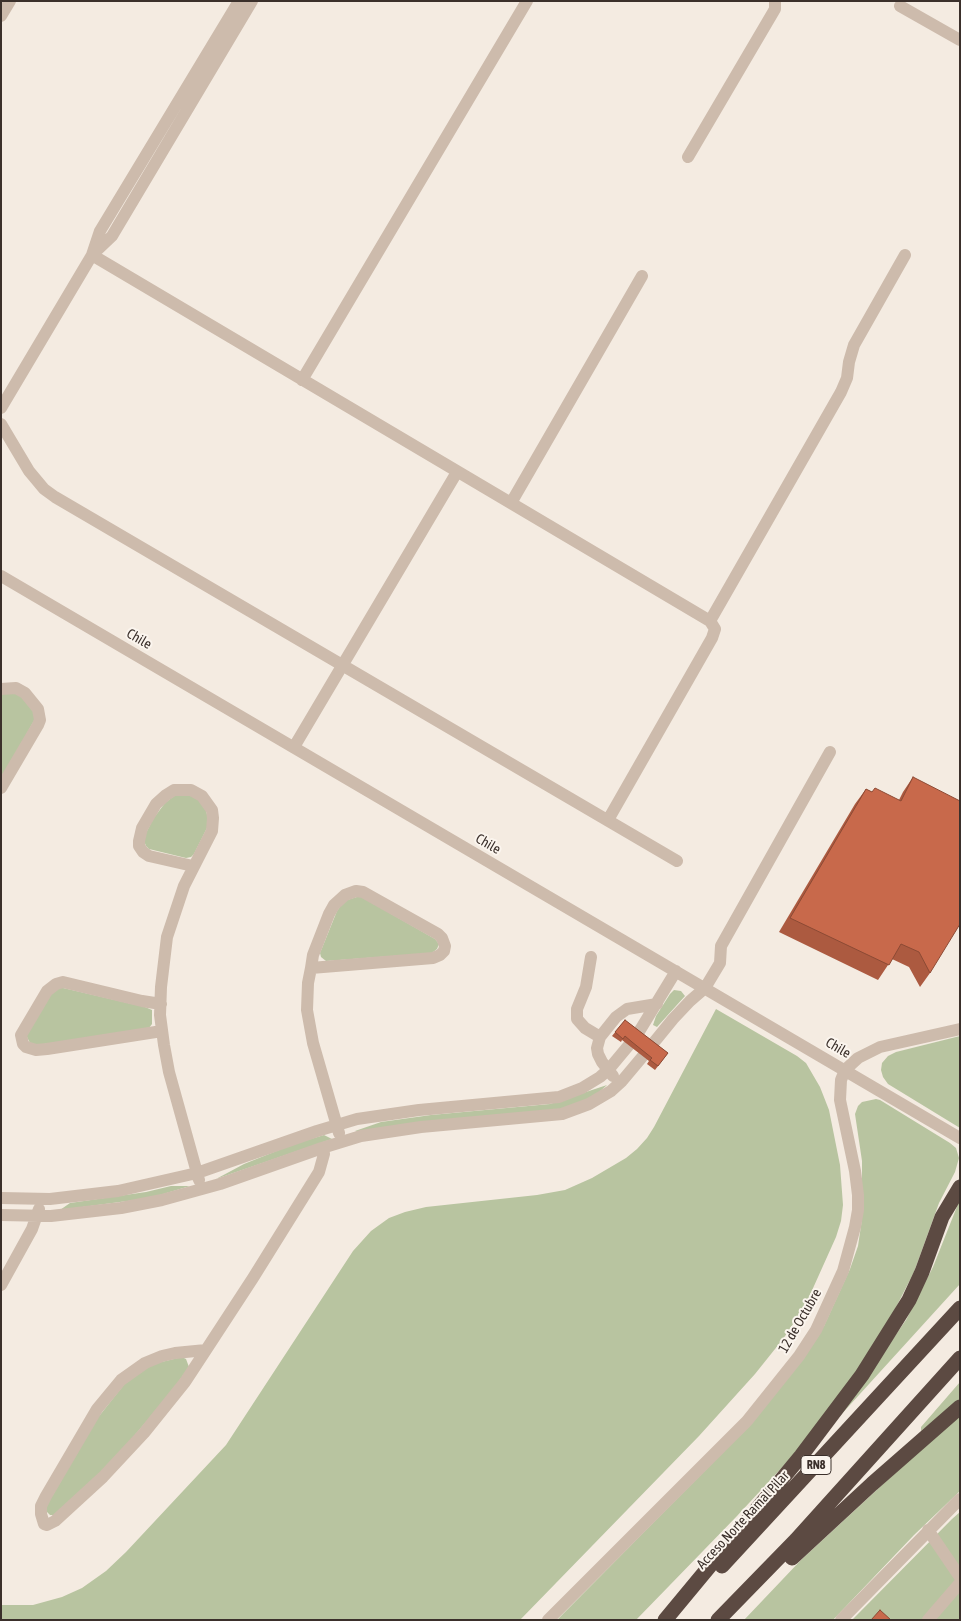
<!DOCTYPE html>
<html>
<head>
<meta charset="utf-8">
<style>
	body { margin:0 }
	#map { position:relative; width:961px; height:1621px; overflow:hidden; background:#f4ebe1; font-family:"Asap Condensed",sans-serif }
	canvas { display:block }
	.frame { position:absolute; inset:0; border:2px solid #3b302b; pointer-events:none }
</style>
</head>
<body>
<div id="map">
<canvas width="961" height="1621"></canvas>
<div class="frame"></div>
</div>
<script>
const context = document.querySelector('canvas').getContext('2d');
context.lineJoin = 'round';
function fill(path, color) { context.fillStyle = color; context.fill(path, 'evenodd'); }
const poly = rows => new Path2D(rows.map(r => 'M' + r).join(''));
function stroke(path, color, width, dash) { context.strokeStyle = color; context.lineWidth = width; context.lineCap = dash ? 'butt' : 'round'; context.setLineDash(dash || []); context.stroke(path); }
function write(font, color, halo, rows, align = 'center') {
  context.font = font + ' "Asap Condensed",sans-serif'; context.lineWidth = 4; context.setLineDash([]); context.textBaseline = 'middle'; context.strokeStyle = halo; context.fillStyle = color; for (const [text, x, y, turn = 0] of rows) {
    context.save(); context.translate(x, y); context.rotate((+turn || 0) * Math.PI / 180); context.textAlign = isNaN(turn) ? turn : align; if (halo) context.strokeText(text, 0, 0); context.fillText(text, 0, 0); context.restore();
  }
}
fill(poly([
	[1,692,12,692,27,699,36,717,1,780],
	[185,794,198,798,206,810,209,824,194,854,191,857,186,858,149,849,146,846,144,841,145,835,153,819,165,803,174,796],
	[360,896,435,939,439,944,437,949,432,953,326,961,321,957,320,953,337,911,344,901],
	[59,987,145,1007,152,1010,152,1024,149,1028,92,1040,31,1045,26,1035,51,994],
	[674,990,681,991,685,996,657,1027,653,1025,656,1016,670,994],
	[716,1009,797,1056,806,1063,820,1087,829,1110,840,1165,843,1205,841,1221,836,1237,805,1306,783,1339,755,1374,699,1436,520,1620,1,1620,1,1605,33,1605,62,1597,82,1588,106,1571,126,1552,226,1445,353,1251,371,1231,389,1218,405,1212,426,1207,537,1195,565,1190,592,1178,626,1158,637,1149,647,1138,654,1127],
	[960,1036,960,1128,888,1084,883,1077,881,1070,882,1063,888,1056,896,1052],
	[607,1085,595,1096,568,1108,360,1132,355,1131,381,1122,431,1115,550,1104],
	[876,1099,880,1100,950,1143,956,1148,959,1158,955,1172,939,1203,914,1272,891,1317,868,1355,817,1426,787,1462,737,1516,636,1620,557,1620,749,1426,824,1326,850,1269,858,1246,862,1219,862,1161,855,1114,858,1106,862,1102],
	[324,1135,332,1139,216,1179,244,1164,294,1144],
	[171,1186,190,1186,150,1198,60,1210,70,1203,146,1192],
	[960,1199,960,1284,839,1417,906,1320,933,1267],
	[182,1357,186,1359,189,1367,169,1395,111,1463,56,1515,50,1515,46,1511,47,1505,96,1420,126,1382,153,1364],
	[960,1382,960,1400,921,1431,921,1427],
	[960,1413,960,1491,914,1535,833,1620,744,1620,801,1560],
	[960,1512,960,1620,852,1620,952,1519]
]), '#b8c4a0');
stroke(poly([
	[239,1,100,231,92,255,112,236,252,1],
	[900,6,960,40],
	[1,16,10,1],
	[688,157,775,9,775,1],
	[302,380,527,1],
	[1,408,92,255,710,621,715,629,712,638,608,820],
	[1,424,29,471,44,489,55,497,677,861],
	[511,503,642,276],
	[1,576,960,1138],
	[710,621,841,392,847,378,849,362,854,345,905,255],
	[1,689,16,688,25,693,38,709,40,720,38,725,1,788],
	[294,747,457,472],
	[193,866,149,856,143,852,139,846,139,841,142,828,156,804,166,795,174,790,191,790,202,796,212,810,213,818,212,831,184,886,167,937,161,987,160,1015,164,1045,169,1072,199,1180],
	[591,957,586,987,577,1009,577,1019,585,1028,600,1037],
	[311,968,433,958,440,955,444,951,445,946,442,938,438,934,363,892,356,891,345,895,334,905,329,914,313,955,311,968,308,983,307,1010,313,1043,339,1133],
	[161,1004,142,1001,63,982,56,984,47,991,21,1035,23,1044,26,1047,36,1050,47,1049,162,1031],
	[637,1035,676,971],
	[651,1046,673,1019,690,1001,705,988,720,963,721,946,830,752],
	[613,1076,602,1062,598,1054,597,1048,600,1037,616,1017,627,1009,657,1004],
	[1,1198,50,1199,118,1191,197,1173,317,1131,357,1119,419,1110,559,1097,582,1088,600,1077,609,1069,629,1045],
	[1,1215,51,1216,121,1208,162,1200,220,1184,322,1148,361,1136,421,1127,562,1114,589,1104,611,1091,622,1081,643,1056],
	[1,1285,32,1229,39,1209],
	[206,1350,175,1353,162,1356,145,1363,121,1380,97,1409,46,1496,41,1506,41,1514,44,1524,47,1525,55,1521,103,1477,144,1433,185,1382,206,1350,253,1278,319,1172,324,1154,322,1148],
	[928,1530,960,1577],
	[548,1620,747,1421,799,1356,816,1330,843,1271,855,1227,858,1210,858,1195,855,1171,840,1100,841,1080,845,1070,858,1058,880,1047,960,1029],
	[841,1620,960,1499],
	[928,1620,960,1583]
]), '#cdbbac', 12);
stroke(poly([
	[792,1558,872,1484,960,1407],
	[722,1566,960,1308],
	[665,1620,801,1456,862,1375,909,1300,922,1272,942,1217,960,1187],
	[718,1620,796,1540,960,1358]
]), '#5c4a42', 15);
fill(poly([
	[913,777,930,973,920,987,909,967,892,959,878,980,779,932,855,804,866,789,872,792,899,800,903,792],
	[625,1020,668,1053,655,1070,647,1064,649,1061,622,1040,621,1042,612,1036]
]), '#ac5a40');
const building = poly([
	[913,777,960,801,960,924,930,973,919,952,901,944,889,965,790,918,866,789,872,792,875,788,901,801,913,777],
	[625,1020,668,1053,658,1066,650,1060,652,1058,632,1042,625,1036,623,1039,615,1032,625,1020],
	[880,1610,891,1620,871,1620,880,1610]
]);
fill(building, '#c8694b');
stroke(building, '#8c4a34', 1);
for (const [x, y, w] of [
	[816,1465,30]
]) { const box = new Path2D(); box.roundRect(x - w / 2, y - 9.5, w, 19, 4); context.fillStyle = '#fbf5ee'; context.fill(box); stroke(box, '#3b302b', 1); }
write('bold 12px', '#3b302b', null, [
	["RN8",816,1465]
]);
write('14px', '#3b302b', '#fbf5ee', [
	["Chile",139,639,30],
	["Chile",488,844,30],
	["Chile",838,1048,30],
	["12 de Octubre",800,1321,-60],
	["Acceso Norte Ramal Pilar",743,1520,-47]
]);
</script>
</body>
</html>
